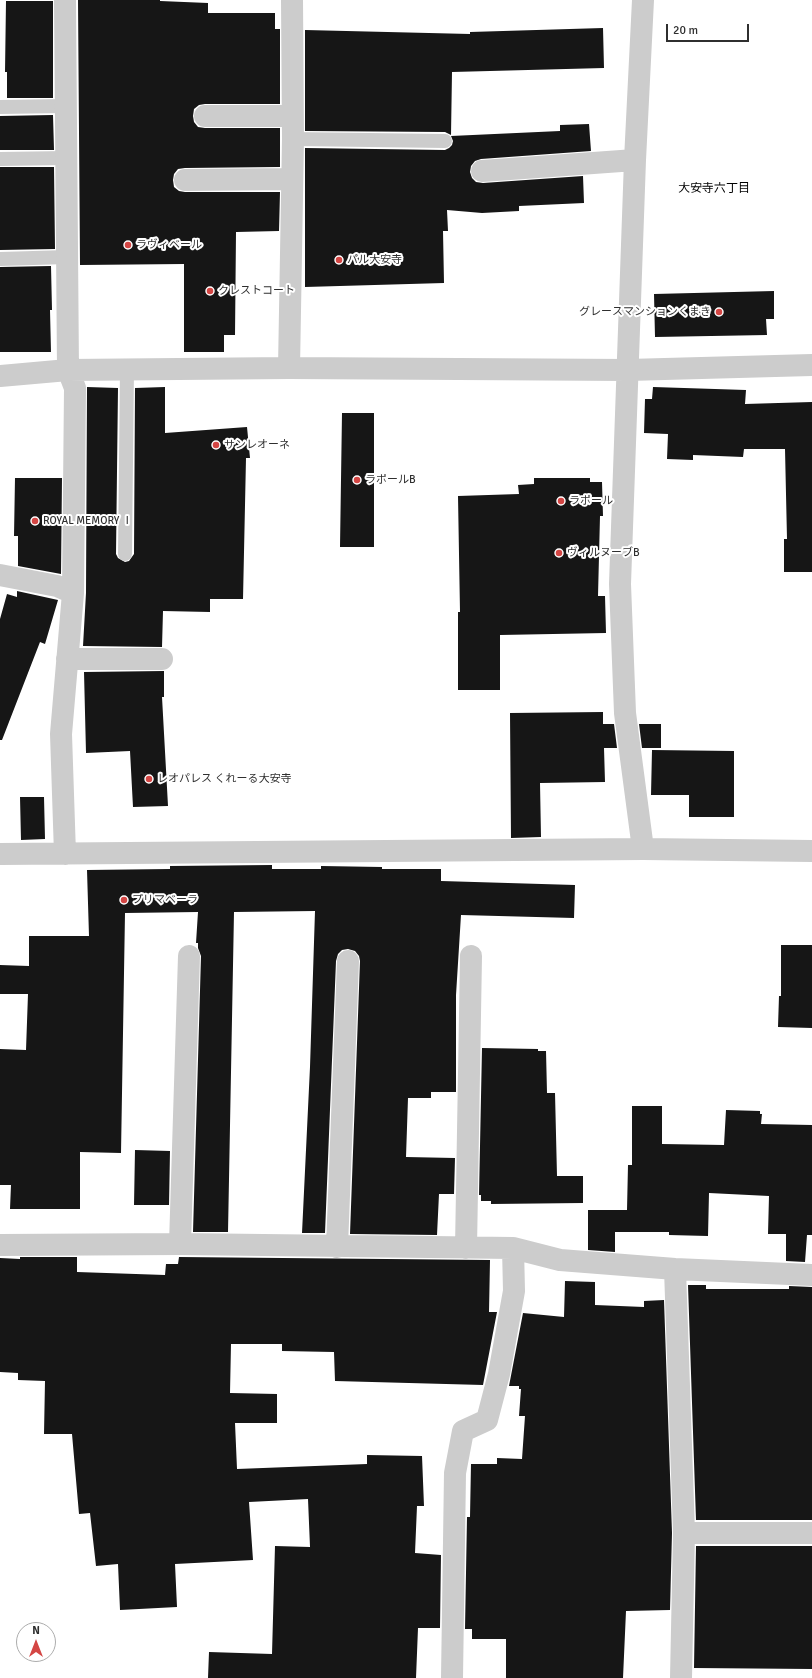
<!DOCTYPE html>
<html>
<head>
<meta charset="utf-8">
<style>
	body { margin:0 }
	#map { position:relative; width:812px; height:1678px; overflow:hidden; background:#fff; font-family:Signika,sans-serif }
	canvas { display:block }
	.north { position:absolute; left:16px; top:1622px; width:40px; height:40px; box-sizing:border-box; background:#fff; border:1px solid #acacac; border-radius:50%; rotate:0deg; font-size:11px; font-weight:700; line-height:16px; text-align:center; color:#2f2f2f }
	.north::after { content:''; display:block; margin:auto; width:14px; height:18px; background:#d44644; clip-path:polygon(50% 0,100% 100%,50% 72%,0 100%) }
	.scale { position:absolute; left:666px; top:24px; width:83px; height:18px; box-sizing:border-box; border:2px solid #2f2f2f; border-top:0; padding-left:5px; font-size:12px; line-height:14px; white-space:nowrap; color:#2f2f2f; -webkit-text-stroke:3px #fff; paint-order:stroke }
</style>
</head>
<body>
<div id="map">
<canvas width="812" height="1678"></canvas>
<div class="north">N</div>
<div class="scale">20 m</div>
</div>
<script>
const context = document.querySelector('canvas').getContext('2d');
context.lineJoin = 'round';
function fill(path, color) { context.fillStyle = color; context.fill(path, 'evenodd'); }
const poly = rows => new Path2D(rows.map(r => 'M' + r).join(''));
function stroke(path, color, width, dash) { context.strokeStyle = color; context.lineWidth = width; context.lineCap = dash ? 'butt' : 'round'; context.setLineDash(dash || []); context.stroke(path); }
function write(font, color, halo, rows, align = 'center') {
  context.font = font + ' Signika,"Noto Sans JP",sans-serif'; context.lineWidth = 4; context.setLineDash([]); context.textBaseline = 'middle'; context.strokeStyle = halo; context.fillStyle = color; for (const [text, x, y, turn = 0] of rows) {
    context.save(); context.translate(x, y); context.rotate((+turn || 0) * Math.PI / 180); context.textAlign = isNaN(turn) ? turn : align; if (halo) context.strokeText(text, 0, 0); context.fillText(text, 0, 0); context.restore();
  }
}
fill(poly([
	[78,0,160,0,160,1,208,3,208,13,275,13,275,29,280,29,280,104,205,104,199,105,194,109,193,116,194,122,198,127,205,128,280,128,280,167,185,168,178,169,174,174,173,180,174,187,179,191,185,192,280,192,279,231,236,232,235,335,224,335,224,352,184,352,184,264,80,265],
	[6,1,53,1,53,98,7,98,7,72,5,72],
	[603,28,604,68,452,72,451,135,445,132,305,131,305,30,470,34,470,32],
	[53,115,54,150,0,150,0,116],
	[589,124,591,151,481,159,475,161,471,166,470,172,472,178,476,182,483,183,583,176,584,203,519,206,519,211,482,213,447,210,448,231,443,231,444,283,305,287,305,148,445,150,449,148,452,145,453,141,451,136,560,131,560,125],
	[0,167,54,167,55,249,0,250],
	[51,266,52,310,50,310,51,352,0,352,0,267],
	[774,291,774,319,766,319,767,335,655,337,654,294],
	[87,387,118,388,116,554,118,558,125,562,129,561,134,554,135,388,165,387,165,433,247,427,250,458,246,458,243,599,210,599,210,612,163,611,162,647,83,646,86,593],
	[653,387,746,390,745,404,812,402,812,572,784,572,784,539,787,539,785,449,744,449,743,457,693,455,693,460,667,459,668,434,644,433,645,399,652,399],
	[342,413,374,413,374,547,340,547],
	[15,478,62,478,61,574,18,566,18,536,14,536],
	[534,478,590,478,590,482,602,482,603,516,600,516,598,596,605,596,606,633,500,635,500,690,458,690,458,612,460,612,458,496,519,494,518,485,534,484],
	[17,591,58,600,45,644,40,642,2,740,0,740,0,619,7,594,17,597],
	[164,671,164,697,162,697,168,806,133,807,130,751,86,753,84,672],
	[603,712,603,724,614,724,617,748,604,748,605,782,540,783,541,837,511,838,510,713],
	[639,724,661,724,661,748,642,748],
	[652,750,734,751,734,817,689,817,689,795,651,795],
	[20,797,44,797,45,839,21,840],
	[272,865,272,869,321,869,321,866,382,867,382,869,441,869,441,881,575,885,574,918,461,915,456,995,456,1092,431,1092,431,1098,408,1098,406,1157,455,1158,454,1194,439,1194,437,1235,350,1234,360,961,359,956,355,951,348,949,342,950,338,954,336,961,325,1233,302,1233,310,1067,315,911,234,912,228,1232,193,1232,201,956,198,948,198,943,196,943,198,912,125,913,121,1153,80,1152,80,1209,10,1209,11,1185,0,1185,0,1049,26,1050,28,994,0,994,0,965,29,966,29,936,89,936,87,870,170,869,170,866],
	[781,945,812,945,812,1028,778,1027,779,996,781,996],
	[482,1048,538,1049,538,1051,546,1051,547,1093,555,1093,557,1176,583,1176,583,1203,491,1204,491,1201,481,1201,481,1195,479,1195],
	[632,1106,662,1106,662,1144,724,1145,726,1110,760,1111,760,1114,762,1114,761,1124,812,1125,812,1235,807,1235,805,1262,786,1261,786,1234,768,1234,769,1196,709,1193,708,1236,669,1235,669,1232,615,1232,615,1252,588,1250,588,1210,627,1210,628,1165,632,1165],
	[135,1150,170,1151,169,1205,134,1205],
	[20,1257,77,1257,77,1272,165,1275,166,1264,178,1264,179,1257,490,1260,489,1312,497,1312,483,1385,335,1381,334,1352,282,1351,282,1344,231,1344,230,1393,277,1394,277,1423,235,1423,237,1469,367,1464,367,1455,422,1456,424,1506,417,1506,415,1553,441,1555,440,1628,418,1628,416,1678,208,1678,209,1652,272,1654,275,1546,310,1547,308,1499,249,1502,253,1560,175,1564,177,1607,120,1610,118,1564,96,1566,90,1513,79,1514,72,1434,44,1434,45,1381,18,1380,18,1373,0,1372,0,1258,20,1259],
	[565,1281,595,1282,595,1305,644,1307,644,1301,664,1300,672,1533,670,1610,626,1611,623,1678,506,1678,506,1639,472,1639,472,1629,465,1629,467,1517,470,1517,471,1464,497,1464,497,1458,522,1459,525,1416,519,1416,521,1389,519,1389,519,1386,509,1386,523,1313,564,1317],
	[688,1285,706,1285,706,1289,789,1289,789,1286,812,1287,812,1520,696,1520],
	[696,1546,812,1546,812,1669,694,1668]
]), '#161616');
stroke(poly([
	[0,107,65,106],
	[293,139,445,141],
	[0,159,66,158],
	[0,259,67,257],
	[125,554,127,369]
]), '#ccc', 14);
stroke(poly([
	[643,0,635,160,620,584,625,713,643,849],
	[205,116,292,116],
	[482,171,635,160],
	[185,180,292,179],
	[289,368,293,139,292,0],
	[0,376,68,370,289,368,628,370,812,365],
	[0,575,57,586,73,593],
	[67,659,162,659],
	[0,854,643,849,812,851],
	[65,854,61,734,73,593,75,388,68,370,65,0],
	[180,1244,189,956],
	[0,1245,180,1244,513,1248,560,1260,675,1269,812,1275],
	[337,1247,348,961],
	[466,1248,471,956],
	[675,1269,684,1533,681,1678],
	[684,1533,812,1533],
	[452,1678,455,1473,463,1431,487,1420,499,1374,514,1291,513,1248]
]), '#ccc', 22);
for (const [x, y, r, color] of [
	[128,245,4,"#d44644"],
	[339,260,4,"#d44644"],
	[210,291,4,"#d44644"],
	[719,312,4,"#d44644"],
	[216,445,4,"#d44644"],
	[357,480,4,"#d44644"],
	[561,501,4,"#d44644"],
	[35,521,4,"#d44644"],
	[559,553,4,"#d44644"],
	[149,779,4,"#d44644"],
	[124,900,4,"#d44644"]
]) { const dot = new Path2D(); dot.arc(x, y, r, 0, 2 * Math.PI); context.fillStyle = color; context.fill(dot); stroke(dot, '#fff', 1.5); }
write('11px', '#2f2f2f', '#fff', [
	["ラヴィベール",136,245],
	["パル大安寺",347,260],
	["クレストコート",218,291],
	["グレースマンションくまき",711,312,"right"],
	["サンレオーネ",224,445],
	["ラポールB",365,480],
	["ラポール",569,501],
	["ROYAL MEMORY Ⅰ",43,521],
	["ヴィルヌーブB",567,553],
	["レオパレス くれーる大安寺",157,779],
	["プリマベーラ",132,900]
], 'left');
write('12px', '#000', '#fff', [
	["大安寺六丁目",714,189]
]);
</script>
</body>
</html>
